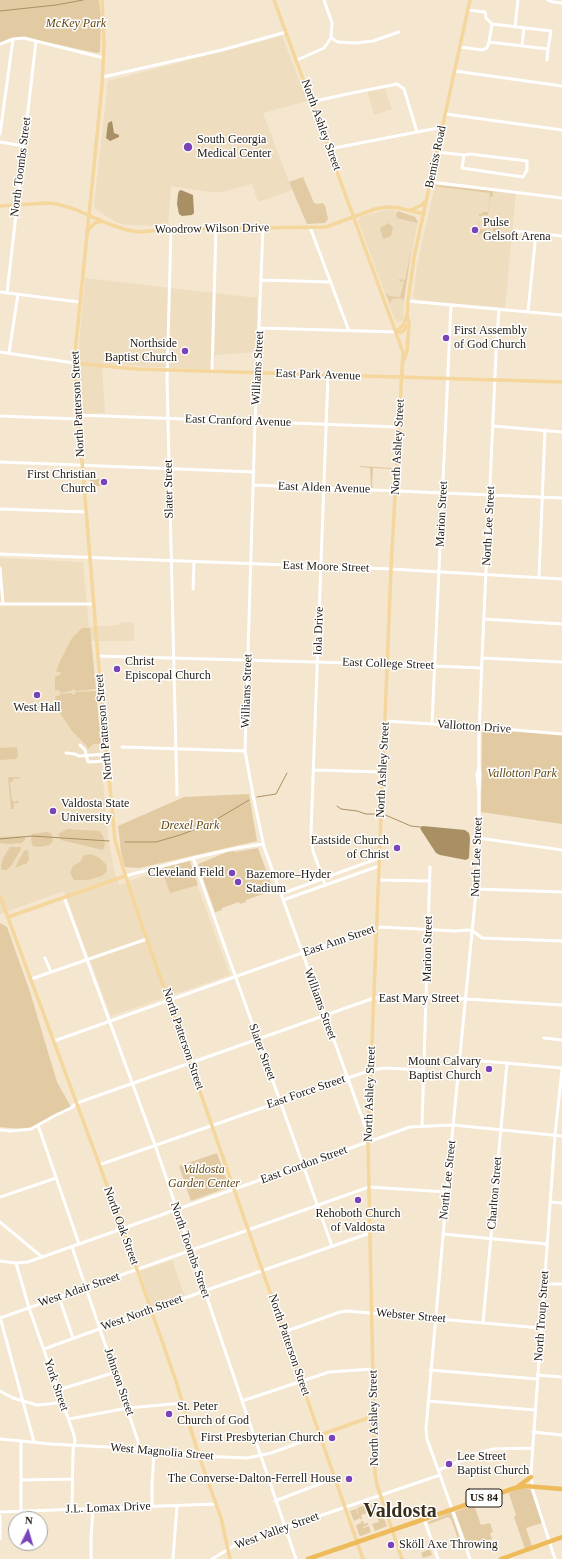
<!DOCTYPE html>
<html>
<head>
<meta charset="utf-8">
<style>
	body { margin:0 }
	#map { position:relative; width:562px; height:1559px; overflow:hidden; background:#f4e6cf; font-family:"Times New Roman",serif }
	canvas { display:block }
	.north { position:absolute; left:8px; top:1511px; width:40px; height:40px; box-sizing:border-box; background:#fff; border:1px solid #a5a3a0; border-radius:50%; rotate:5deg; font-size:11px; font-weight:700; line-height:16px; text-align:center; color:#1e1911 }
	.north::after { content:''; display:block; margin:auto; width:14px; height:18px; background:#7943ba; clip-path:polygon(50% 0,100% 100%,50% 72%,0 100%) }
</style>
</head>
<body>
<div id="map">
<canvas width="562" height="1559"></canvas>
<div class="north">N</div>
</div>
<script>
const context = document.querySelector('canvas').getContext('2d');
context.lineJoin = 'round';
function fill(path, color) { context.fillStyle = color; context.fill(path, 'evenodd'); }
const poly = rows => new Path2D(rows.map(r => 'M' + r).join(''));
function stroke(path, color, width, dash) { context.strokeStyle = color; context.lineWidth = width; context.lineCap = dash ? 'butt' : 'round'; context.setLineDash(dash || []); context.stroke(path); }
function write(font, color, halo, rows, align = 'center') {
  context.font = font + ' "Times New Roman",serif'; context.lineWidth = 3; context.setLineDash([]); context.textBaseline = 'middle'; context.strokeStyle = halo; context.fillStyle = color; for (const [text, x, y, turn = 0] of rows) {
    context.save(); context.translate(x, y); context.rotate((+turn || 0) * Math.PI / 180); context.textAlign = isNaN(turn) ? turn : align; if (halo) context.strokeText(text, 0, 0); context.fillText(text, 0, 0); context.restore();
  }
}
fill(poly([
	[282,36,307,101,263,113,292,190,258,202,252,184,222,192,209,192,171,186,168,226,125,225,116,222,95,209,94,205,108,81],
	[385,89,392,109,374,115,367,91],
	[435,185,516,193,505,308,418,300,413,297,417,266],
	[390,209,414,216,418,221,412,252,404,300,403,319,402,321,398,322,395,320,358,221,360,217],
	[85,278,257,298,257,352,215,355,214,370,102,364,105,413,82,414,77,367],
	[0,558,83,562,89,627,118,625,123,622,134,623,134,641,90,641,108,837,114,870,119,885,144,876,189,863,230,975,111,1016,64,891,0,914],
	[172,1260,185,1297,152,1308,140,1271]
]), '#eeddbe');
fill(poly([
	[0,0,99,0,101,19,100,52,97,53,22,37,0,43],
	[303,177,314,203,318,204,322,203,325,205,328,219,325,223,307,224,289,182],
	[436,185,493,191,493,196,490,197,488,215,479,216,479,214,482,214,482,212,488,212,490,193,441,187,436,186],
	[398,211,415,217,418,223,397,218,396,215],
	[493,218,501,219,500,231,494,232,492,228],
	[479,219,479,229,490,230,492,232,488,231,488,234,477,234],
	[389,223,393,228,391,236,383,239,380,228],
	[411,251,404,300,403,298,403,301,402,298,397,298,396,300,395,298,391,300,391,302,390,303,386,294,388,294,388,296,400,297,404,282,403,280,402,282,398,279,405,280],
	[360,466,392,468,393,470,392,471,391,469,373,468,372,486,374,487,371,488,370,468,360,467],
	[90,479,101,479,101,486,90,486],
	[82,628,90,628,96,689,76,691,73,689,71,691,60,693,59,690,55,691,55,677,61,674,60,672,56,672,60,661,72,638],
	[96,691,101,744,93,744,88,749,86,745,72,731,58,710,55,696,59,696,60,694,71,693,74,695,76,692],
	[482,729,562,735,562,824,481,812],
	[17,747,18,756,16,759,0,760,0,748],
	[8,777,20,777,21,778,13,779,13,781,10,783,12,800,14,802,18,800,18,803,14,803,14,809,11,809],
	[249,794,257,841,139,868,125,867,121,852,118,826,184,797],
	[67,829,99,831,103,836,105,844,103,850,61,840,58,834],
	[47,832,52,834,53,841,49,845,40,847,33,846,31,840,32,834],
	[21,836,26,838,22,843,7,844,0,843,0,837],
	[10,847,21,847,21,849,11,866,7,870,2,870,1,866,3,858],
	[258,848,272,886,268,888,266,893,246,900,246,902,240,904,239,902,222,908,222,910,215,912,198,864,227,852,234,851,235,852],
	[28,850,29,859,27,863,15,868,24,851],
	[90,854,98,857,106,864,107,871,102,876,88,880,74,880,70,873,73,866,80,862,83,856],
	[190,861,198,885,170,893,161,868],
	[0,923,7,927,30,992,57,1082,71,1107,30,1128,21,1129,0,1127],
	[217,1153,229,1187,191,1201,179,1166],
	[522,1488,529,1489,531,1491,542,1523,526,1528,532,1546,525,1549,514,1517,516,1515,509,1494,512,1491],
	[378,1502,382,1513,377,1514,374,1507,379,1506,379,1504,378,1503,373,1505,373,1503],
	[371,1503,375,1514,374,1515,372,1511,361,1515,362,1519,360,1519,360,1518,354,1521,350,1511,356,1509,359,1517,357,1508],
	[474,1505,481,1525,490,1523,493,1532,490,1533,492,1539,468,1547,455,1512],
	[450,1513,451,1513,460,1539,459,1542,451,1519,448,1517,429,1524,428,1522],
	[382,1514,387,1526,375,1531,372,1524,379,1522,377,1516],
	[361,1521,363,1521,364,1524,368,1523,368,1525,363,1527,363,1528,369,1526,371,1532,361,1536,359,1535,356,1525,361,1523],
	[430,1549,432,1555,423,1558,421,1553]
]), '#e2cba3');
fill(poly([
	[112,121,114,133,119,135,119,137,110,141,106,138,108,123],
	[181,190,193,195,194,213,192,215,182,216,179,214,177,204,178,194,179,191],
	[423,826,465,830,469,833,470,838,469,858,466,860,440,855,436,853,421,830,420,827]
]), '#a99064');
stroke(poly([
	[0,11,56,5,83,0],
	[257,797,276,794,287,773],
	[337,806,341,809,357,811,366,814,380,814],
	[383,814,411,826,420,827],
	[0,839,32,836,109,841],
	[125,842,156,842,180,835,207,825,249,800]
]), '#a99064', 1);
stroke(poly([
	[548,0,553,2,562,3],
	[515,27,518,0],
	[331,38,338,42,356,43,373,41,399,32],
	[489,42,492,24],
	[0,44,13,39,24,38,104,58],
	[522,45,524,28],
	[460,47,482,50,487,48,489,42,548,49,551,31,492,24,486,18,485,12,468,10],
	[297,60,324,48,331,38,332,23,324,0],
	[547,60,548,49],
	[455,71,562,86],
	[103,77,222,50,286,32],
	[312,103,320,100,347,94,397,84,404,89,417,132],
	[446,114,562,130],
	[0,134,13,39],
	[0,142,24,146],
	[329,149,443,127],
	[437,152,464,155,470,154,527,161,527,170,523,177,462,168,464,155],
	[431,182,562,198],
	[310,227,349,331],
	[263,228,255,422,245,751,253,795,264,847,368,1134],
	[171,229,167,379,177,795],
	[515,231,562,236],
	[261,280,331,282],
	[0,292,79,302],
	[7,293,36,41],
	[408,301,562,315],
	[528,312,536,233],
	[260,328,396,332],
	[0,352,74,363],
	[9,353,18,294],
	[212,372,216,228],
	[77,415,399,427],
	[0,416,78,419],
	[493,426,562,432],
	[0,462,254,472],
	[254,485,562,498],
	[0,509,86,512],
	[0,554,391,569,562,579],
	[0,568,3,604],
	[539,577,545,430],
	[193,589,194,562],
	[0,604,94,604],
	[484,619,562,624],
	[98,656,388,664,482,668],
	[482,658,562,662],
	[385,721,480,727,562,734],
	[432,724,451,305],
	[80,745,85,750,88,762,107,761],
	[122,747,245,751],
	[66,753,75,754,79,756,107,754],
	[314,770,383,772],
	[479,792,480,774,479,768,479,735,482,658,496,354,499,309],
	[479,838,562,850],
	[193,858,332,1246],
	[125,876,193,858,237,848,263,844],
	[378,880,430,881],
	[325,884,313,851,311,832,328,375],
	[476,889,562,892],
	[281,894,379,858],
	[64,897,155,1145,296,1559],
	[283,900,379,866],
	[45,958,51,972],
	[31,979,147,939],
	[544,1038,562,1040],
	[54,1041,302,953,381,927,455,931,468,930,473,931,482,938,562,941],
	[460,1059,562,1068],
	[38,1125,79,1244],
	[422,1126,430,867],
	[0,1130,11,1131,31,1129,56,1115,71,1108,77,1103,374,998,394,997,466,999,562,1005],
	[99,1165,371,1070,385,1068,424,1070],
	[0,1197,56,1178],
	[550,1202,562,1203],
	[0,1222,42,1257],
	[443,1234,547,1244],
	[72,1247,141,1450],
	[0,1261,16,1263,28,1262,410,1127,453,1125,562,1136],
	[16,1263,29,1308,74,1435,75,1441,73,1450,72,1509],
	[544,1284,562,1284],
	[59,1297,73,1338],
	[0,1317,34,1442],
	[0,1318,369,1187,447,1192],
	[483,1323,507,1063],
	[284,1332,340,1312,347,1311,541,1328],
	[44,1349,204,1291,370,1233],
	[430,1370,537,1379],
	[537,1375,562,1377],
	[58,1390,116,1372],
	[0,1391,13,1398,37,1405,49,1404,62,1402],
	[242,1401,329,1372,373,1369],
	[428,1401,535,1410],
	[69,1419,128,1408,183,1403],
	[533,1432,562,1435],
	[0,1439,51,1444,107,1447,167,1451,199,1456,247,1458,271,1453,320,1435],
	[439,1470,481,1452,494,1449,532,1448],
	[21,1480,72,1479],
	[275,1501,335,1478],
	[152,1506,152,1485,154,1451],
	[21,1511,21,1441],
	[0,1512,216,1504],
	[0,1516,0,1539],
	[424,1519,438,1559],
	[91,1559,91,1538,93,1508],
	[173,1559,177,1506],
	[212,1559,237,1544,440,1475],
	[470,1559,427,1439,426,1429,450,1157,479,861,479,794,477,774,479,768],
	[555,1559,533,1491,531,1473,555,1135,562,1070]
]), '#fff', 3);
stroke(poly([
	[102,0,104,46,102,86,74,363,101,693,115,840,124,871,143,928,363,1559],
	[274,0,403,352,391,569,368,1142,375,1474,377,1485,402,1559],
	[0,206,47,203,57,204,74,209,109,224,127,230,139,232,171,229,326,227,375,209,387,207,399,208,424,214],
	[411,210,422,205,427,199],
	[87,231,95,223,102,221],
	[396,332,402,332,409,324,407,315,408,301,414,257,470,0],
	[396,332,404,324,405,319,407,315],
	[404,360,407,351,409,325],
	[74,363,136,369,562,382],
	[0,896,118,1215,176,1381,199,1456,221,1518,230,1559],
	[8,917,125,876],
	[366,1419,370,1421,373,1430],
	[320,1435,368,1418,370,1417,373,1410]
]), '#f5d69c', 3.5);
stroke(poly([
	[517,1487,531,1477],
	[308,1559,515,1488,525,1486,562,1489],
	[501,1559,562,1537]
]), '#eebb5a', 4.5);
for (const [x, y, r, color] of [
	[188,147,5,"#7943ba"],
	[475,230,4,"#7943ba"],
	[446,338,4,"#7943ba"],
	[185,351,4,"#7943ba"],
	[104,482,4,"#7943ba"],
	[117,669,4,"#7943ba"],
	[37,695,4,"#7943ba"],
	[53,811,4,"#7943ba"],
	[397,848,4,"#7943ba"],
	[232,873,4,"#7943ba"],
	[238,882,4,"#7943ba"],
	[489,1069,4,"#7943ba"],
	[358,1200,4,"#7943ba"],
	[169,1414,4,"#7943ba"],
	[332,1438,4,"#7943ba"],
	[449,1464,4,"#7943ba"],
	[349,1479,4,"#7943ba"],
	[391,1545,4,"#7943ba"]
]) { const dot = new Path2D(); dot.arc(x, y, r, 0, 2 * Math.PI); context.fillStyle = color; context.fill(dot); stroke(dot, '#fff', 1.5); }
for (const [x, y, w] of [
	[484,1498,36]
]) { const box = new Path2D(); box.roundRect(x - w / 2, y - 9, w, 18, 3); context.fillStyle = '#fff'; context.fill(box); stroke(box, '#1e1911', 1); }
write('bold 11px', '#1e1911', null, [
	["US 84",484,1498]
]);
write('italic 12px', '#624810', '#fff', [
	["McKey Park",76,24],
	["Vallotton Park",522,774],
	["Drexel Park",190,826],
	["Valdosta",204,1170],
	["Garden Center",204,1184]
]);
write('12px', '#1e1911', '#fff', [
	["North Ashley Street",321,125,70],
	["Bemiss Road",436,157,-78],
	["North Toombs Street",21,167,-83],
	["Woodrow Wilson Drive",212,229,-1],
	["Williams Street",258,368,-87],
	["East Park Avenue",318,375,2],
	["North Patterson Street",78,404,-93],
	["East Cranford Avenue",238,421,2],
	["North Ashley Street",398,447,-87],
	["East Alden Avenue",324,488,2],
	["Slater Street",169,489,-91],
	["Marion Street",442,514,-87],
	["North Lee Street",489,526,-87],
	["East Moore Street",326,567,2],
	["Iola Drive",319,631,-88],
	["East College Street",388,664,2],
	["Williams Street",247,691,-88],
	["North Patterson Street",104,727,-95],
	["Vallotton Drive",474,727,4],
	["North Ashley Street",383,770,-87],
	["North Lee Street",477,857,-88],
	["East Ann Street",339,941,-19],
	["Marion Street",428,949,-89],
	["East Mary Street",419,999],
	["Williams Street",320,1004,70],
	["North Patterson Street",183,1039,71],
	["Slater Street",262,1052,70],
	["East Force Street",306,1092,-19],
	["North Ashley Street",370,1094,-88],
	["East Gordon Street",304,1165,-20],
	["North Lee Street",448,1180,-84],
	["Charlton Street",495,1193,-85],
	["North Oak Street",121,1226,70],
	["North Toombs Street",190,1250,71],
	["West Adair Street",79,1290,-19],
	["West North Street",142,1313,-20],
	["Webster Street",411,1316,5],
	["North Troup Street",542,1316,-86],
	["North Patterson Street",289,1345,71],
	["Johnson Street",119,1382,71],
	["York Street",56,1385,71],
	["North Ashley Street",374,1418,-91],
	["West Magnolia Street",162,1452,5],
	["J.L. Lomax Drive",108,1508,-2],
	["West Valley Street",277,1531,-20]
]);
write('12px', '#1e1911', '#fff', [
	["South Georgia",197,140],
	["Medical Center",197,154],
	["Pulse",483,223],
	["Gelsoft Arena",483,237],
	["First Assembly",454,331],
	["of God Church",454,345],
	["Northside",177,344,"right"],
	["Baptist Church",177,358,"right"],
	["First Christian",96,475,"right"],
	["Church",96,489,"right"],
	["Christ",125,662],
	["Episcopal Church",125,676],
	["West Hall",37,708,"center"],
	["Valdosta State",61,804],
	["University",61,818],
	["Eastside Church",389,841,"right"],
	["of Christ",389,855,"right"],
	["Cleveland Field",224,873,"right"],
	["Bazemore–Hyder",246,875],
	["Stadium",246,889],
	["Mount Calvary",481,1062,"right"],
	["Baptist Church",481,1076,"right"],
	["Rehoboth Church",358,1214,"center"],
	["of Valdosta",358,1228,"center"],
	["St. Peter",177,1407],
	["Church of God",177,1421],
	["First Presbyterian Church",324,1438,"right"],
	["Lee Street",457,1457],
	["Baptist Church",457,1471],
	["The Converse-Dalton-Ferrell House",341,1479,"right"],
	["Sköll Axe Throwing",399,1545]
], 'left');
write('bold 20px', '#392e1b', '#fff', [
	["Valdosta",400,1512]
]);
</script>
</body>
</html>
